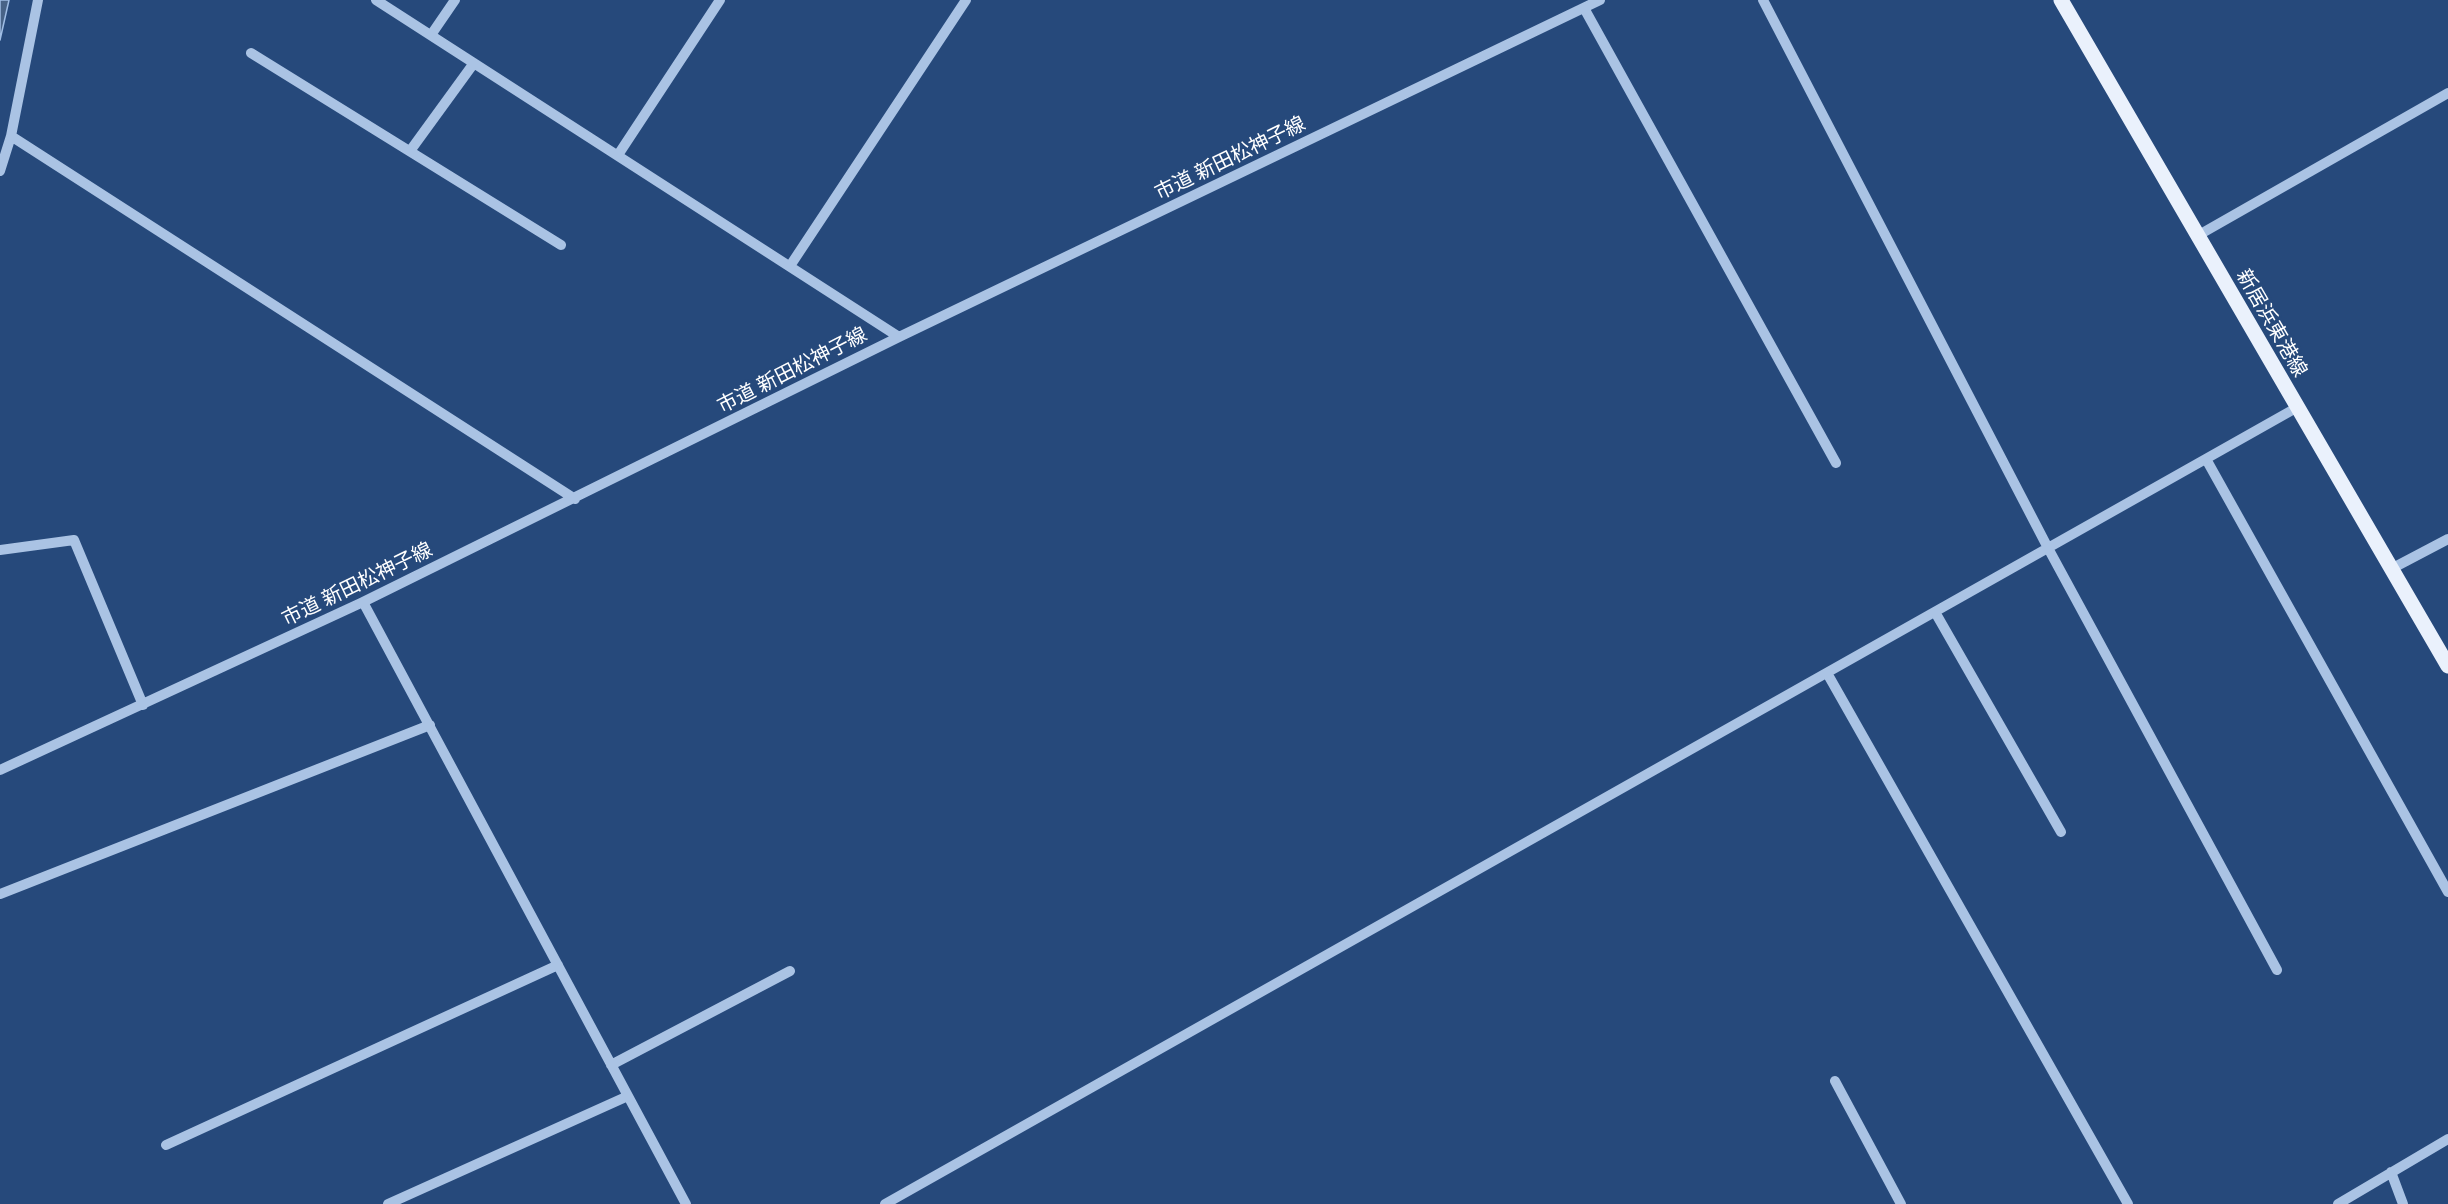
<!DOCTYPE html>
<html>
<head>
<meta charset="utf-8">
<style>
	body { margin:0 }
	canvas { display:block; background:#26497b }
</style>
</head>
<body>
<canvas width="2448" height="1204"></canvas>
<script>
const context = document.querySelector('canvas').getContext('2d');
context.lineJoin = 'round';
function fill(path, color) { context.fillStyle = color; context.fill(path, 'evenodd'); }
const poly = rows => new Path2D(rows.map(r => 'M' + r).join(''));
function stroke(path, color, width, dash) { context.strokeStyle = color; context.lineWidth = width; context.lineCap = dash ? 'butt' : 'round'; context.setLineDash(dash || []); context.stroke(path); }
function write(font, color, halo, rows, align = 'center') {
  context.font = font + ' "Exo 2","Noto Sans JP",sans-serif'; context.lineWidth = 6; context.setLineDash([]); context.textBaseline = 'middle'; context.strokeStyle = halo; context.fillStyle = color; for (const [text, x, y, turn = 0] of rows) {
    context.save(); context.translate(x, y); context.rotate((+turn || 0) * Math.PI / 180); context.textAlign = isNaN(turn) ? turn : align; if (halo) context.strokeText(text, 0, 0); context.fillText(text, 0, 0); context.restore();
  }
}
const water = poly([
	[0,0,9,0,0,40,0,0]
]);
fill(water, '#486387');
stroke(water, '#9fbde5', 1.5);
stroke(poly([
	[376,0,899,337],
	[1763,0,2048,548,2277,970],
	[1584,8,1836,463],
	[431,35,455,0],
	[251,53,561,245],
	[11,136,575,499],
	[410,151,474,63],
	[618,155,720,0],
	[0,171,11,136,38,0],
	[2197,236,2448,93],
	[790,266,966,0],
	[2206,459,2448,892],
	[0,550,74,540,143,705],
	[2391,569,2448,539],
	[363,602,686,1204],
	[1935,612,2061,832],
	[1827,673,2128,1204],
	[0,770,363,602,899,337,1600,0],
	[0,894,430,725],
	[611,1065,790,971],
	[1835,1081,1901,1204],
	[166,1145,558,965],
	[2391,1172,2403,1204],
	[388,1204,628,1096],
	[885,1204,2296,408],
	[2338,1204,2448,1139]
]), '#aac3e4', 10);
stroke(poly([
	[2061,0,2448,666]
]), '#eaf1fc', 15);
write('20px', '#fff', '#26497b', [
	["市道 新田松神子線",1230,158,-26],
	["新居浜東港線",2272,323,60],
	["市道 新田松神子線",792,370,-27],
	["市道 新田松神子線",357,584,-26]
]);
</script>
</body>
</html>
